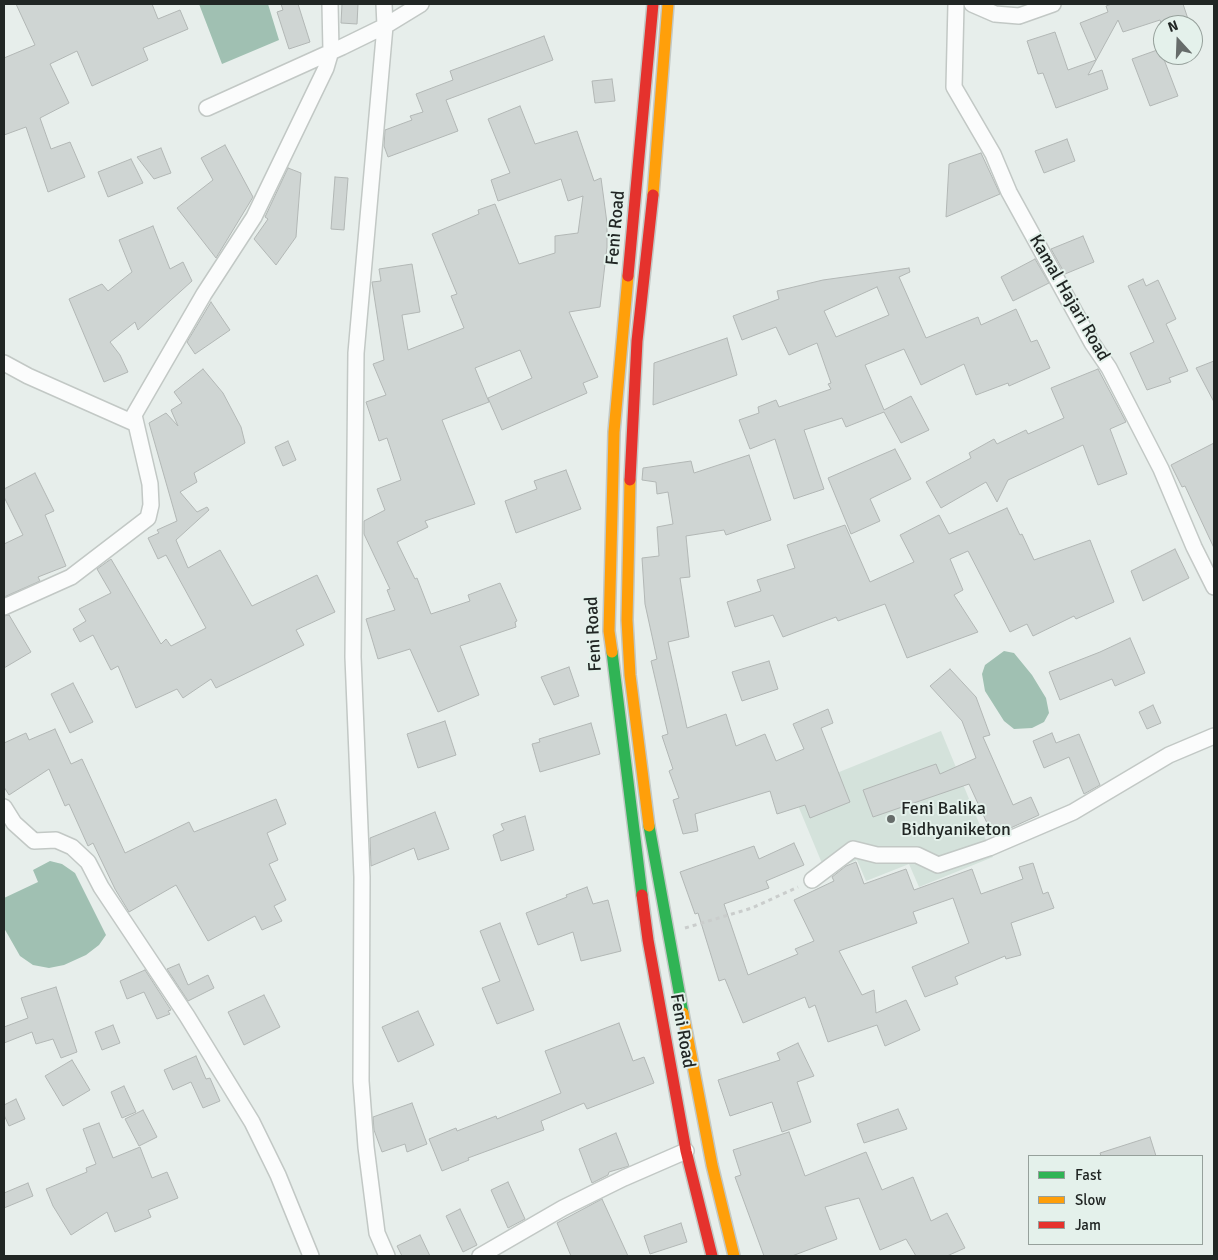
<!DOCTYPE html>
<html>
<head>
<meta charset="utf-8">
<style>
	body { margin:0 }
	#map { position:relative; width:1218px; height:1260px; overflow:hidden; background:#e7eeeb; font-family:Signika,sans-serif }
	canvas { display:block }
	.frame { position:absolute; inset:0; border:5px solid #212624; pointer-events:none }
	.legend { position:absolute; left:1028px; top:1155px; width:175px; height:90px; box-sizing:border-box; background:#e4f1eb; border:1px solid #96a09b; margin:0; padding:6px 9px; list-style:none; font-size:15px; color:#212624 }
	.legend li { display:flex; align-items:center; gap:10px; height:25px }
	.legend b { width:25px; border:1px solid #96a09b }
	.north { position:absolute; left:1153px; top:15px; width:50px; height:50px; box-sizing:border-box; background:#e4f1eb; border:1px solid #96a09b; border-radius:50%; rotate:340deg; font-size:14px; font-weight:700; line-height:20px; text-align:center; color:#212624 }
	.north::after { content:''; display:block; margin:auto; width:18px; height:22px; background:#666c6a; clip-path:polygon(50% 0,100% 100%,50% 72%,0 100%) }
</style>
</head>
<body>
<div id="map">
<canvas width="1218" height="1260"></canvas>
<div class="frame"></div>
<ul class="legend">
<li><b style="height:6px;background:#30b455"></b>Fast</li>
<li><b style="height:6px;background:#ff9f0a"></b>Slow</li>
<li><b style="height:6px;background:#e5322d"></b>Jam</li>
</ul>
<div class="north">N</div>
</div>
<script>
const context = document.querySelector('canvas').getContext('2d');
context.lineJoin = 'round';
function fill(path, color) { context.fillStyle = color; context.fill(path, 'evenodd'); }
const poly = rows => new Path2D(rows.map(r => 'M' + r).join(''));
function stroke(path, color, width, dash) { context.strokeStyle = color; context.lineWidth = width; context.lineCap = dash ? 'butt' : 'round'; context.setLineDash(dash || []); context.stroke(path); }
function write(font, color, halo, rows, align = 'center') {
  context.font = font + ' Signika,sans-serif'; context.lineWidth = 4; context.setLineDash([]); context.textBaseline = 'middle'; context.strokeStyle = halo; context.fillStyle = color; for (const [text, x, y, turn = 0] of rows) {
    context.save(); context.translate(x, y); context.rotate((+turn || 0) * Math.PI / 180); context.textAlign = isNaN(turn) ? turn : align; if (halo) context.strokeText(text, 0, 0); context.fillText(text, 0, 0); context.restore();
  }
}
fill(poly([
	[941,731,993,857,919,887,909,864,866,881,857,860,826,873,792,791]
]), '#d4e2db');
fill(poly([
	[199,4,268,4,279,40,222,64],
	[1004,651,1014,653,1032,675,1046,698,1049,713,1044,722,1032,728,1014,729,1004,721,985,691,982,674,985,665],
	[50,861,62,864,75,873,106,935,99,945,86,955,64,965,49,968,33,965,20,956,4,928,4,898,38,882,33,870]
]), '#a0c0b2');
const building = poly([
	[16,4,152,4,158,19,180,10,188,29,143,48,148,60,92,86,77,51,50,64,69,103,40,118,51,149,70,142,85,177,48,192,26,127,4,135,4,58,35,45,16,4],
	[281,4,298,4,310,42,289,49,277,12,283,10,281,4],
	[342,4,358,4,357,24,341,23,342,4],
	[1112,4,1183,4,1188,19,1172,25,1163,25,1163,28,1160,20,1123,32,1118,20,1088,75,1102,70,1108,89,1056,108,1043,73,1038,74,1027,41,1055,32,1068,70,1096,60,1080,23,1108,12,1106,6,1112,4],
	[544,36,553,60,446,100,458,131,388,157,384,146,385,130,412,120,410,116,423,112,416,94,453,80,450,71,544,36],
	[1160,49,1178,96,1150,106,1132,59,1160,49],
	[612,79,615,101,595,103,592,81,612,79],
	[520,106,535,144,577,131,594,181,601,178,607,223,607,247,600,307,569,312,598,377,583,383,587,393,502,430,488,398,532,378,520,350,475,368,489,402,442,420,475,504,425,521,428,527,397,542,415,579,417,578,431,614,470,601,468,595,500,583,517,621,515,622,516,627,460,646,479,695,438,712,410,649,378,659,366,619,395,610,387,590,390,589,364,534,364,521,385,510,377,489,401,480,387,438,379,441,366,402,386,395,373,364,384,360,372,282,381,281,379,269,412,264,420,312,402,315,408,350,464,328,451,296,457,294,432,234,479,214,478,210,495,204,519,264,555,253,555,236,578,233,583,196,568,201,561,179,498,201,491,180,510,173,488,119,520,106],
	[1067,139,1075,161,1044,173,1035,151,1067,139],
	[225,145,253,197,216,258,177,208,213,180,201,158,225,145],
	[161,148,171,173,154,179,137,157,161,148],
	[981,153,1000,194,946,217,949,164,981,153],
	[131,159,143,183,108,197,98,172,131,159],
	[288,168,301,173,296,237,276,265,254,239,268,219,265,217,288,168],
	[335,177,348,178,344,230,331,229,335,177],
	[153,226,170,269,183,262,192,281,138,330,135,322,110,342,120,355,128,372,104,382,69,299,102,284,108,291,132,272,119,240,153,226],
	[1083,236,1094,262,1065,274,1051,249,1083,236],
	[1035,259,1049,283,1013,301,1001,277,1035,259],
	[909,268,910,272,899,277,926,338,978,317,981,325,1016,309,1031,342,1037,340,1050,368,1009,386,1008,383,976,395,964,364,921,385,904,349,865,365,884,410,911,396,929,430,901,443,884,412,846,427,842,418,804,430,824,489,794,499,775,439,750,449,739,420,759,413,758,407,776,400,779,407,831,389,828,384,831,383,817,343,789,355,776,327,742,340,733,316,779,299,777,291,823,280,909,268],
	[877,287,889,315,836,337,824,311,877,287],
	[1143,279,1146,286,1158,280,1176,319,1166,324,1188,371,1169,378,1171,382,1147,390,1130,353,1154,342,1128,286,1143,279],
	[211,302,230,330,195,354,187,342,211,302],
	[727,338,737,375,653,405,654,363,727,338],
	[1214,361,1214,402,1196,368,1214,361],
	[203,369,223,393,241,427,245,443,194,473,197,482,180,492,197,512,207,507,209,510,176,540,188,568,220,550,252,606,317,575,335,612,296,630,304,645,216,688,211,679,183,698,177,689,136,708,118,666,111,670,93,635,80,642,73,629,86,621,79,609,111,593,97,569,111,559,161,644,166,639,171,646,206,628,166,555,158,559,148,538,159,533,157,530,177,521,149,423,166,413,178,426,171,410,182,403,174,392,203,369],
	[1098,369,1126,422,1110,429,1127,474,1098,485,1083,445,1008,480,997,502,986,482,941,508,926,482,971,458,969,453,994,439,997,444,1026,430,1028,434,1064,418,1051,388,1098,369],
	[288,441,296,460,283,466,275,447,288,441],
	[1214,443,1214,548,1185,486,1182,487,1171,465,1214,443],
	[895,449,911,479,870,499,880,521,851,534,828,478,895,449],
	[749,455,771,520,726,535,724,530,686,536,690,577,680,578,689,637,668,642,687,728,726,714,736,746,765,734,776,761,804,749,793,724,828,709,833,723,821,728,850,802,810,818,805,805,777,814,770,791,695,814,698,831,683,834,673,800,679,798,669,771,673,769,662,736,668,734,651,661,657,659,645,604,642,558,659,556,657,527,673,524,668,492,657,494,656,482,642,480,643,468,691,461,694,473,749,455],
	[566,470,581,509,516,533,505,501,537,489,534,481,566,470],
	[35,473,54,511,45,515,66,566,38,577,40,581,4,597,4,544,23,535,4,497,4,489,35,473],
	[1007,508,1020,535,1022,534,1034,560,1090,540,1114,602,1076,619,1074,616,1033,636,1027,624,1010,632,968,551,950,559,963,590,954,595,978,632,907,658,885,604,838,621,836,617,783,637,773,615,735,627,727,602,761,591,757,580,795,568,787,545,845,525,870,582,914,562,900,535,939,515,949,534,1007,508],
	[1175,549,1189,578,1143,601,1131,571,1175,549],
	[9,615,31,652,4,668,4,616,9,615],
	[1130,638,1145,673,1115,686,1112,679,1060,700,1049,672,1100,652,1130,638],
	[769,661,778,689,742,701,732,672,769,661],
	[569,667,579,696,554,705,541,677,569,667],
	[950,669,976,697,990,735,983,737,1013,805,1031,797,1039,815,993,836,969,784,873,817,863,790,936,764,940,774,976,758,962,721,930,686,950,669],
	[73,683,93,722,70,733,51,694,73,683],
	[1153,705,1161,723,1147,729,1139,712,1153,705],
	[445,721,456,755,418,768,407,734,445,721],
	[591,723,600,754,540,772,532,744,540,742,539,739,591,723],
	[55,729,71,764,82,759,125,853,189,822,194,832,276,799,286,824,267,833,278,860,269,864,286,900,274,906,282,921,262,930,255,916,208,941,176,885,129,912,115,889,93,843,88,846,69,804,65,806,49,769,9,795,4,787,4,743,26,733,29,740,55,729],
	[1052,733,1056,743,1079,734,1100,785,1084,794,1069,757,1044,768,1033,741,1052,733],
	[435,812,449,849,418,860,414,848,371,866,370,838,435,812],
	[525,816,534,850,501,861,493,835,504,830,501,824,525,816],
	[794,843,804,865,766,881,769,888,724,904,748,975,798,954,795,949,814,941,794,900,834,881,832,877,846,866,856,862,864,884,906,869,914,890,972,869,981,894,1023,879,1019,867,1033,863,1043,894,1048,892,1054,908,1011,923,1021,955,1006,959,1005,956,955,977,958,984,925,997,912,967,969,943,953,898,913,912,917,923,839,951,862,995,874,990,876,1013,906,1000,920,1030,885,1046,877,1025,828,1042,815,1005,809,1008,805,997,743,1023,725,979,719,981,698,913,695,914,680,872,754,846,759,859,794,843],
	[587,887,593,904,608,900,621,951,581,961,573,932,538,945,526,913,567,897,566,895,587,887],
	[500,923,534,1010,497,1024,482,988,500,981,480,931,500,923],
	[179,964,188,985,208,975,214,988,188,1001,167,969,179,964],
	[145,970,171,1010,168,1011,170,1014,157,1019,144,992,127,999,120,981,145,970],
	[56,987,77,1052,61,1058,53,1039,36,1044,32,1032,4,1043,4,1027,28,1018,21,998,56,987],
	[264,995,280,1027,244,1045,228,1012,264,995],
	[418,1011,434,1045,398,1062,382,1027,418,1011],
	[619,1023,633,1061,644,1057,654,1083,587,1109,584,1103,541,1121,544,1130,468,1158,469,1160,442,1171,429,1139,456,1128,457,1131,496,1116,497,1119,561,1093,545,1051,619,1023],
	[113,1025,120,1043,102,1050,95,1032,113,1025],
	[798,1043,814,1076,797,1082,811,1122,782,1132,772,1102,730,1116,718,1080,780,1060,777,1053,798,1043],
	[196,1056,206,1079,210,1078,220,1101,203,1108,191,1082,173,1090,164,1070,196,1056],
	[72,1060,90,1090,63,1106,45,1076,72,1060],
	[124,1086,136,1112,122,1118,111,1092,124,1086],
	[16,1099,25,1119,9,1126,4,1115,4,1105,16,1099],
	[412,1103,427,1144,407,1152,405,1144,382,1152,374,1130,373,1117,412,1103],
	[898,1109,907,1129,864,1143,857,1124,898,1109],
	[143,1110,157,1137,139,1146,125,1119,143,1110],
	[99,1123,113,1158,140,1147,152,1178,167,1172,178,1198,148,1210,151,1217,115,1232,107,1212,71,1235,53,1206,46,1189,87,1172,86,1168,96,1164,83,1129,99,1123],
	[789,1132,805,1176,866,1152,882,1190,913,1177,931,1221,947,1213,965,1248,947,1256,916,1256,906,1239,880,1250,859,1198,825,1207,837,1239,792,1256,764,1256,735,1177,741,1175,733,1150,789,1132],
	[616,1133,629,1166,609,1172,608,1175,592,1183,579,1149,616,1133],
	[1150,1137,1156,1156,1101,1156,1100,1153,1150,1137],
	[508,1182,525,1219,508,1228,491,1190,508,1182],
	[28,1183,33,1196,4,1208,4,1193,28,1183],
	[602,1199,628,1256,571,1256,557,1223,602,1199],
	[460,1209,477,1245,463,1252,446,1216,460,1209],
	[681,1223,687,1242,650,1254,644,1236,681,1223],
	[420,1235,430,1256,402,1256,397,1246,420,1235]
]);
fill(building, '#cfd5d3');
stroke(building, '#b2b7b5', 1);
const street = poly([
	[384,4,385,26,356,353,353,657,362,877,361,1081,366,1147,377,1233,387,1256],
	[956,4,954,87,993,154,1009,192,1092,343,1109,368,1161,469,1194,547,1214,587],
	[972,4,995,14,1019,16,1053,4],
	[207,108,342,47,385,26,421,4],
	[4,363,28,376,134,423],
	[4,607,71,577,148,518,151,505,150,484,134,415,204,294,254,217,326,68,331,51,330,4],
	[4,807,14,823,34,841,56,840,72,847,88,862,101,887,187,1016,252,1122,278,1175,311,1256],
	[812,880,853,849,877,855,917,855,938,865,989,848,1073,812,1169,755,1214,736],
	[480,1256,563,1208,624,1178,686,1151]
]);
const fast = poly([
	[612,652,642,895],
	[649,826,683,1013]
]);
const slow = poly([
	[653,195,668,4],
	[630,480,627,620,630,675,649,826],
	[612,652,609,631,614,432,628,276],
	[683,1013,712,1165,734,1256]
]);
const jam = poly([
	[628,276,653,4],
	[630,480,637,341,653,195],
	[642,895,648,940,686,1151,712,1256]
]);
stroke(street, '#c2c8c5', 18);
stroke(fast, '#c2c8c5', 14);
stroke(slow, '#c2c8c5', 14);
stroke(jam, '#c2c8c5', 14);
stroke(poly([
	[685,928,752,908,798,887]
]), '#cacdcc', 3, [4, 4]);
stroke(street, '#fbfcfc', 15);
stroke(fast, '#30b455', 11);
stroke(slow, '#ff9f0a', 11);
stroke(jam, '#e5322d', 11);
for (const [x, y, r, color] of [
	[891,819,5,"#666c6a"]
]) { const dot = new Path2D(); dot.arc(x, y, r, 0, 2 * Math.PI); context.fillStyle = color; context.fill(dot); stroke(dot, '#e4f1eb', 2); }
write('18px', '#212624', '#e4f1eb', [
	["Feni Road",616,228,-85],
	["Kamal Hajari Road",1069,298,60],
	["Feni Road",594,634,-93],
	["Feni Road",682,1031,80]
]);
write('18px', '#212624', '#e4f1eb', [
	["Feni Balika",901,809],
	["Bidhyaniketon",901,830]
], 'left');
</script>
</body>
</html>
